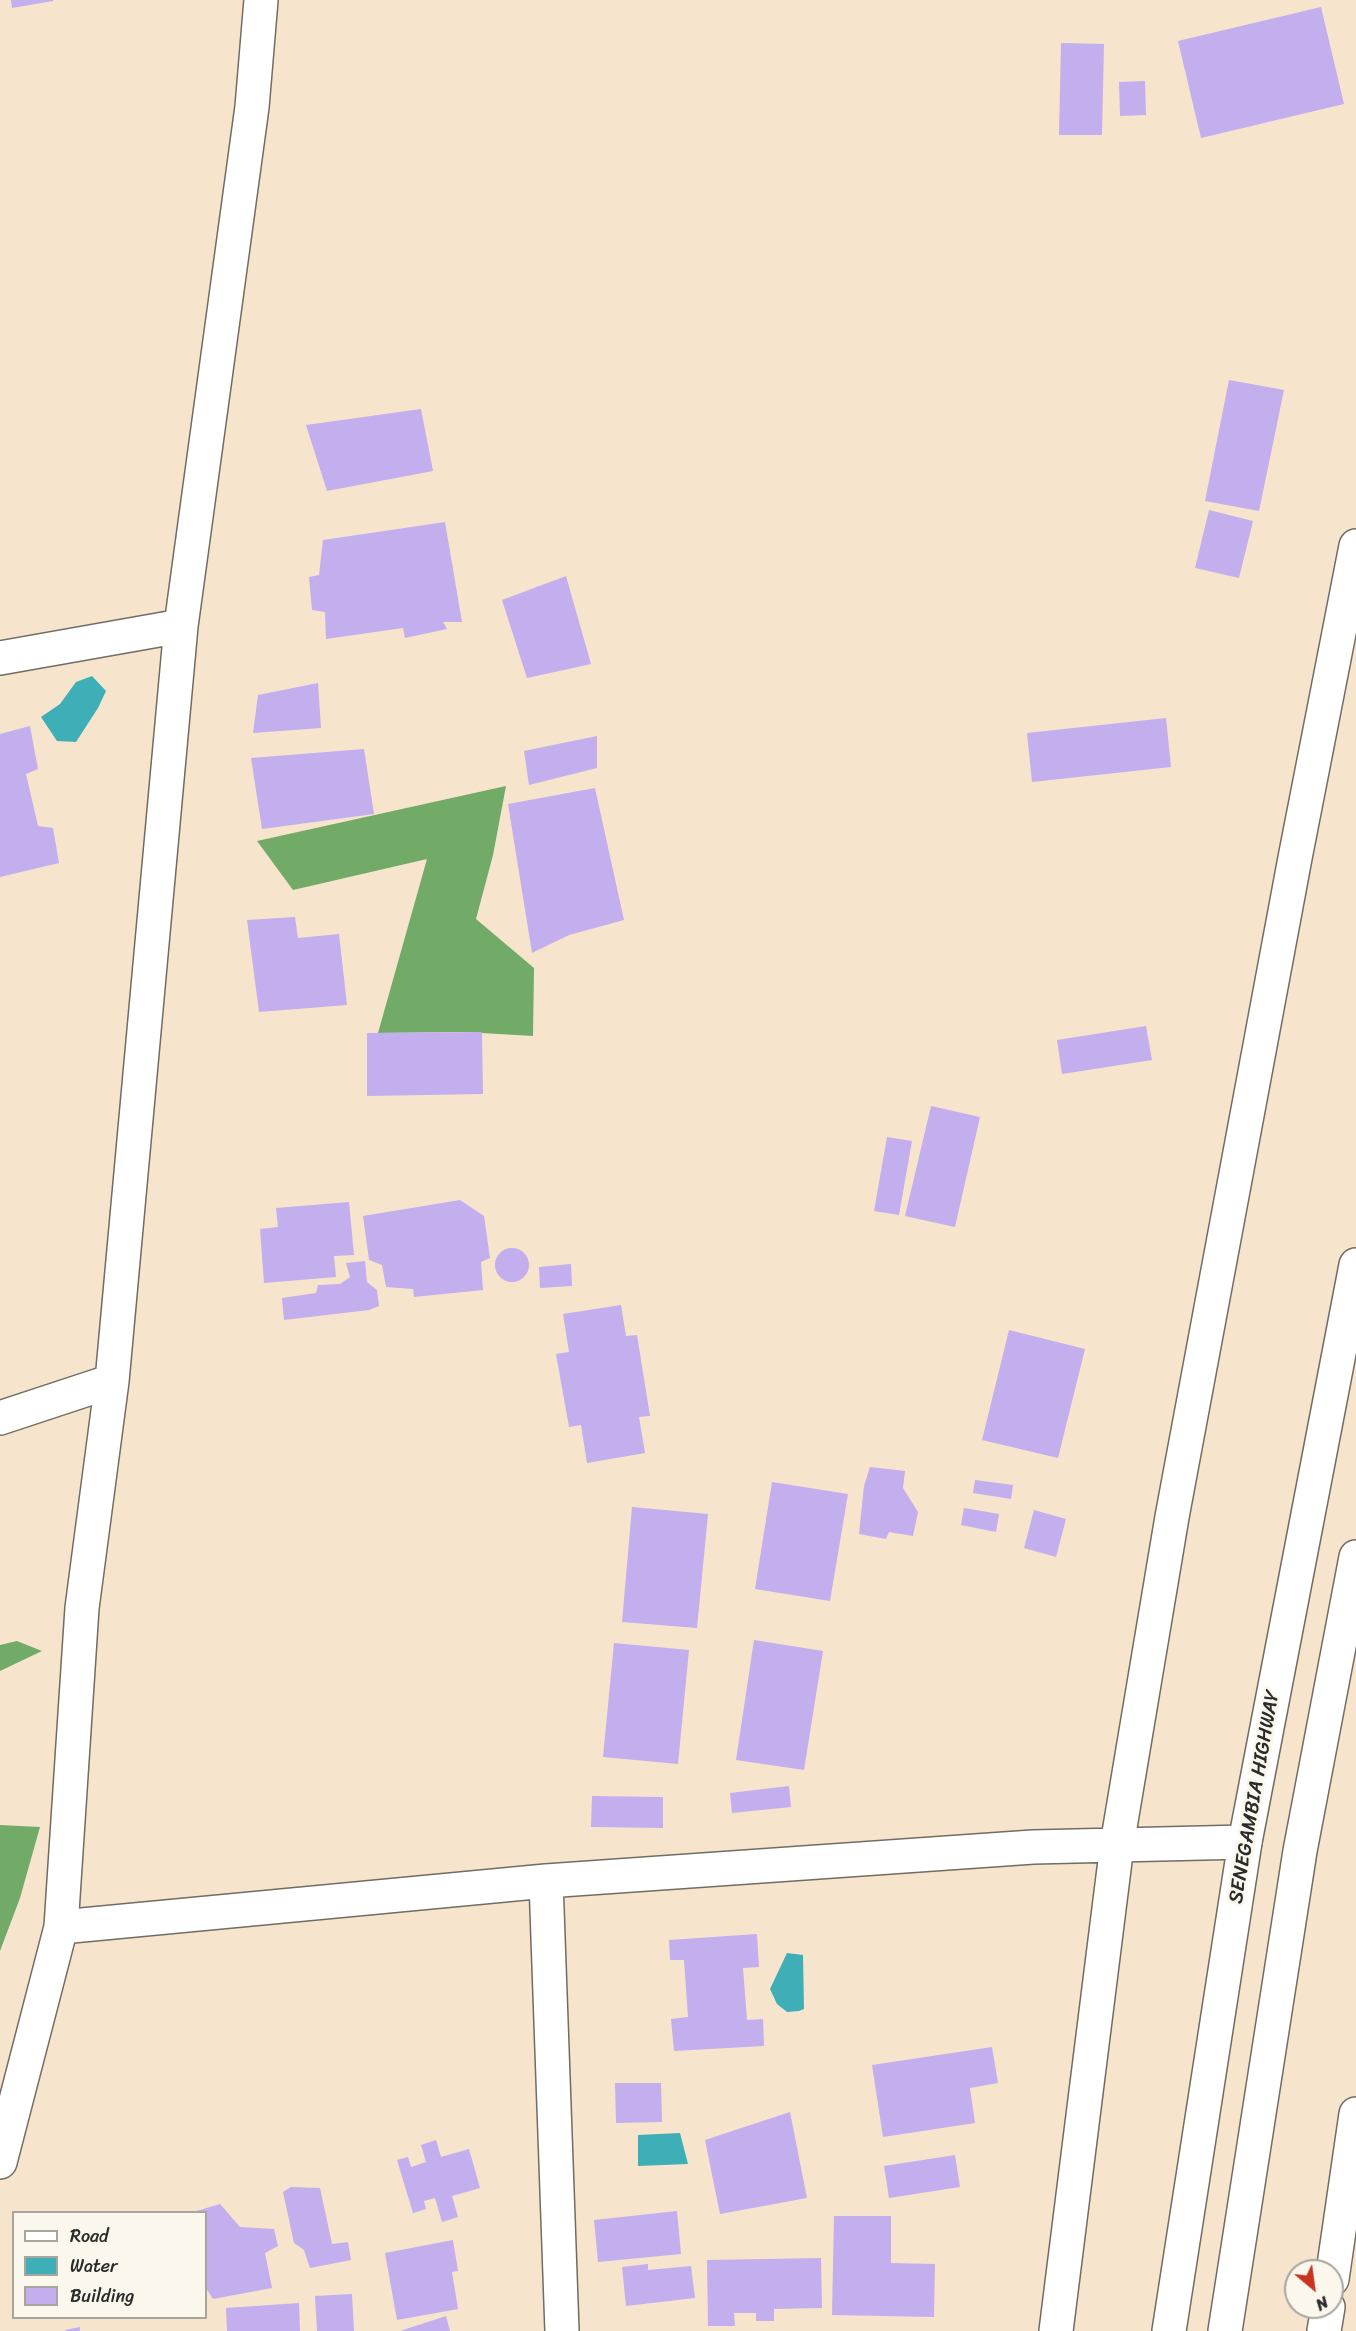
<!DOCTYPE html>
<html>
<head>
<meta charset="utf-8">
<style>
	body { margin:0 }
	#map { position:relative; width:1356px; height:2331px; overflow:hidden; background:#f6e4cc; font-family:Sriracha,sans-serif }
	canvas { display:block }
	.legend { position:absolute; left:12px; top:2211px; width:195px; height:108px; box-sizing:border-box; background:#fbf7ec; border:2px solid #a8a59f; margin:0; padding:8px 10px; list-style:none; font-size:18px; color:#2b2b2b }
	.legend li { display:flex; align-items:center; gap:12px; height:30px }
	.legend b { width:30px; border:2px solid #a8a59f }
	.north { position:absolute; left:1284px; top:2259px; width:60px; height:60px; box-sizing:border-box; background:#fbf7ec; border:2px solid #a8a59f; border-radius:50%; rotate:151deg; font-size:16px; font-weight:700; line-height:24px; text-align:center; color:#2b2b2b }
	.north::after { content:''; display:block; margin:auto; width:21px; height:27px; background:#c8321e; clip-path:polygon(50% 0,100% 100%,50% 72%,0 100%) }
</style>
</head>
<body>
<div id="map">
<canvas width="1356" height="2331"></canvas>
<ul class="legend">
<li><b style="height:8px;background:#fff"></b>Road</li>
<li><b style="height:16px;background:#3eafb6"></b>Water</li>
<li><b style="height:16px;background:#c3aeee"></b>Building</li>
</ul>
<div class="north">N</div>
</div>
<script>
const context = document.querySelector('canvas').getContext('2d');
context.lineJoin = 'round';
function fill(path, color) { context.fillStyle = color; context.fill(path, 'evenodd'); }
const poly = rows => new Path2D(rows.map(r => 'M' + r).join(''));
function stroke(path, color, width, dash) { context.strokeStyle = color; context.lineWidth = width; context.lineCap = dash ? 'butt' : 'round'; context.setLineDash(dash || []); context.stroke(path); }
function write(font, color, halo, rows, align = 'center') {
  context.font = font + ' Sriracha,sans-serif'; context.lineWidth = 6; context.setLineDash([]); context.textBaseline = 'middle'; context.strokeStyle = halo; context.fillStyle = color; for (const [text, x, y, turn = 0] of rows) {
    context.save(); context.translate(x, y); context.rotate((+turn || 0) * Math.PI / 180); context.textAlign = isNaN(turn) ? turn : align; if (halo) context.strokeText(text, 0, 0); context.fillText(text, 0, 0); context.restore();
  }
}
fill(poly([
	[506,786,493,855,476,919,534,968,533,1036,465,1032,378,1033,427,859,293,890,257,841],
	[17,1641,42,1651,0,1671,0,1645],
	[0,1825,40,1827,20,1898,0,1951]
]), '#72aa68');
fill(poly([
	[92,676,106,691,98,708,76,742,57,741,41,717,60,704,76,682],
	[787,1953,803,1955,804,2009,799,2011,787,2012,777,2004,770,1989],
	[680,2133,688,2164,638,2166,638,2135]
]), '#3eafb6');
fill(poly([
	[11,0,53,0,53,1,12,8],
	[1321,7,1344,104,1201,138,1178,41],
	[1061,43,1104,44,1102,135,1059,135],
	[1145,81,1146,115,1120,116,1119,82],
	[1229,380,1284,390,1259,511,1205,501],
	[421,409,433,471,327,491,306,425],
	[1209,510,1253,521,1239,578,1195,568],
	[445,522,462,622,443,622,447,629,405,638,403,628,326,639,325,612,312,610,309,577,319,575,323,540],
	[566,576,591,664,527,678,502,600],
	[318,683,321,728,253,733,258,695],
	[1166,718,1171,767,1032,782,1027,733],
	[30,726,38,769,26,774,38,826,53,828,59,863,0,877,0,734],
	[597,736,597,768,529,785,524,751],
	[364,749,374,814,262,829,251,758],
	[595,788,624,920,569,935,532,953,508,804],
	[295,917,298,938,339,934,347,1005,259,1012,247,920],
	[1146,1026,1152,1060,1062,1074,1057,1040],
	[482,1032,483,1094,367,1096,367,1033],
	[931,1106,980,1117,955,1227,905,1216],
	[887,1137,912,1141,899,1215,874,1211],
	[460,1200,484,1216,490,1258,481,1262,483,1290,414,1297,413,1289,386,1287,382,1265,369,1260,363,1216],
	[349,1202,354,1255,334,1256,336,1277,264,1283,260,1229,278,1227,276,1208],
	'495 1265a17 17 0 1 1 34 0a17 17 0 1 1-34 0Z',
	[365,1261,367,1282,377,1290,379,1306,369,1310,284,1320,282,1298,316,1293,318,1285,340,1284,350,1277,346,1263],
	[571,1264,572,1286,540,1288,539,1267],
	[621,1305,626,1336,637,1335,650,1416,639,1417,645,1453,587,1463,581,1425,569,1427,556,1354,569,1352,563,1314],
	[1009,1330,1085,1349,1058,1458,982,1440],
	[870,1467,905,1471,903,1488,918,1512,913,1536,889,1532,886,1539,859,1534,864,1486],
	[975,1480,1013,1485,1011,1499,973,1493],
	[772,1482,848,1494,830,1601,755,1589],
	[632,1507,708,1514,697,1628,622,1622],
	[964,1508,999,1514,996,1532,961,1525],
	[1034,1510,1066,1519,1056,1557,1024,1548],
	[754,1640,823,1651,804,1770,736,1760],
	[614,1643,689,1650,678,1764,603,1757],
	[789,1786,791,1807,732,1813,730,1793],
	[592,1796,663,1797,663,1828,591,1827],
	[757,1934,759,1967,743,1968,747,2020,763,2019,764,2046,674,2051,671,2019,688,2017,684,1960,670,1960,669,1940],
	[992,2047,998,2083,970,2088,975,2123,883,2137,872,2065],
	[615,2083,661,2083,662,2122,616,2123],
	[790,2112,807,2198,720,2214,705,2140],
	[436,2140,441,2157,469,2149,480,2188,452,2196,458,2217,442,2222,435,2198,424,2201,426,2209,413,2213,397,2160,408,2157,411,2167,426,2162,421,2145],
	[955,2155,960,2187,889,2198,884,2166],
	[291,2187,320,2188,332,2244,348,2242,351,2260,310,2268,304,2250,294,2243,283,2192],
	[220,2204,240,2227,274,2229,278,2246,265,2253,272,2288,213,2299,206,2288,206,2212,193,2212],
	[677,2211,681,2254,598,2262,594,2220],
	[834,2216,891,2216,891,2263,935,2264,934,2317,832,2315],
	[453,2240,458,2271,452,2272,458,2309,397,2320,385,2253],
	[821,2258,822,2308,774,2309,774,2321,756,2321,756,2313,734,2313,735,2326,708,2326,707,2260],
	[648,2264,648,2270,691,2266,695,2298,626,2306,622,2267],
	[352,2294,354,2331,317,2331,315,2296],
	[299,2303,300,2331,227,2331,226,2308],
	[446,2316,450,2331,400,2331],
	[80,2327,80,2331,66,2331,65,2330]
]), '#c3aeee');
const street = poly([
	[0,658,181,626],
	[0,1418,112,1381],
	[546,1881,562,2331],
	[61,1927,546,1881,1033,1847,1245,1842],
	[0,2162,61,1927,82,1608,112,1381,181,626,252,107,261,0],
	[1332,2279,1356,2114],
	[1056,2331,1117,1845,1172,1517,1295,858,1356,546],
	[1324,2331,1328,2307]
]);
const primary = poly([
	[1169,2331,1245,1842,1356,1265],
	[1225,2331,1300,1851,1356,1557]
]);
stroke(street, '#726c63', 36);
stroke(primary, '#726c63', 36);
stroke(street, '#fff', 33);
stroke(primary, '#fff', 33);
write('20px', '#2b2b2b', '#fbf7ec', [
	["SENEGAMBIA HIGHWAY",1255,1797,-80]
]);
</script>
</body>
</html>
